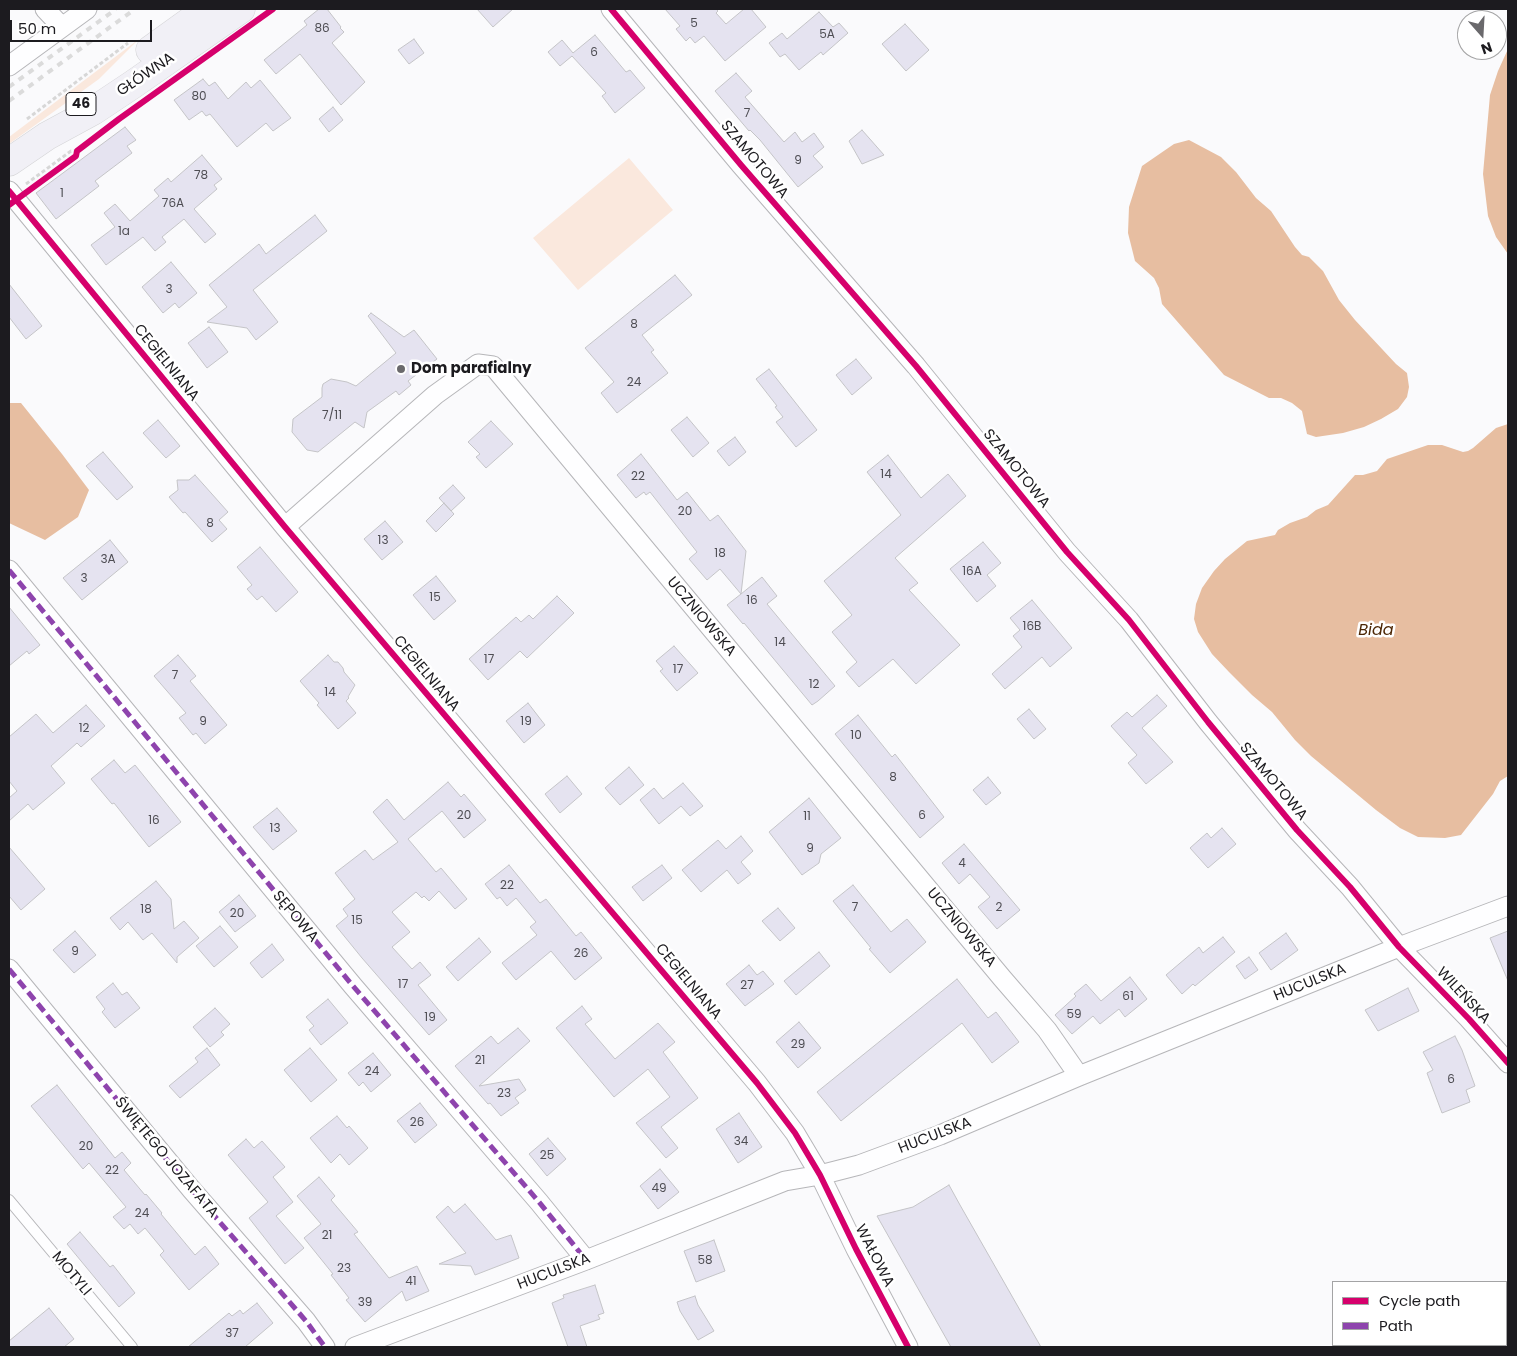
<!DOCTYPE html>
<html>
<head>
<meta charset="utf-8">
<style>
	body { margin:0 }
	#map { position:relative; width:1517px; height:1356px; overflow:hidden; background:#fafafc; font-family:Poppins,sans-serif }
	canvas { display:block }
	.frame { position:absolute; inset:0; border:10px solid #1c1b1f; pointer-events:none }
	.legend { position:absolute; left:1332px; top:1281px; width:175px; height:65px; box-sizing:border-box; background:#fff; border:1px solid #a4a4a5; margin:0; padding:6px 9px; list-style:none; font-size:15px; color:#1c1b1f }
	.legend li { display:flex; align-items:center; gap:10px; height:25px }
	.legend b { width:25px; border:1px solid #a4a4a5 }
	.north { position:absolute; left:1457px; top:10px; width:50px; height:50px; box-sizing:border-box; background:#fff; border:1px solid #a4a4a5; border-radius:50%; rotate:161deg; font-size:14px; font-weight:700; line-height:20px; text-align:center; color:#1c1b1f }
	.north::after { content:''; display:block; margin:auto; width:18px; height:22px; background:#6a696c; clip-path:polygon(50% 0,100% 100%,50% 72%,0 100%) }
	.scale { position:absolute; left:10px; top:20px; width:142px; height:22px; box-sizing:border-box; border:2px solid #1c1b1f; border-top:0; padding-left:6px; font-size:15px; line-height:18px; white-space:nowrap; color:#1c1b1f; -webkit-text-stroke:4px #fff; paint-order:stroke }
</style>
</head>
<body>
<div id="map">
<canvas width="1517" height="1356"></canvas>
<div class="frame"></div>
<ul class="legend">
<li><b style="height:6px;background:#d6006c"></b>Cycle path</li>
<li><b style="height:6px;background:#8e44ad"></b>Path</li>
</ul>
<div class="north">N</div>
<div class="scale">50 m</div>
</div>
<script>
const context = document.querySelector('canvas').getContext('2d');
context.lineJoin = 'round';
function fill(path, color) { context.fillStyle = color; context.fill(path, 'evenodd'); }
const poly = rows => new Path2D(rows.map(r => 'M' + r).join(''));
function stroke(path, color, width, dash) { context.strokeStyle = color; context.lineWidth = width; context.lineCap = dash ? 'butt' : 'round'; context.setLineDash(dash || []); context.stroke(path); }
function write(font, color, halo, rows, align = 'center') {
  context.font = font + ' Poppins,sans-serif'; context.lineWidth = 5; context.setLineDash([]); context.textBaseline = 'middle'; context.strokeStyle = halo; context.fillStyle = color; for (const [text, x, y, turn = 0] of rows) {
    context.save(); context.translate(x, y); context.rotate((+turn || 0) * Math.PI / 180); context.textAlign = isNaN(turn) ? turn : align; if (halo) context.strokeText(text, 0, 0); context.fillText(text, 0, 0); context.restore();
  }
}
fill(poly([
	[139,39,99,79,9,144,9,137],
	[629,158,673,210,578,290,533,238]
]), '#fae8dd');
fill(poly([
	[1508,49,1508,254,1496,237,1488,216,1483,174,1490,95,1498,71],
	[1189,140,1221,157,1236,172,1256,198,1271,211,1295,247,1302,255,1309,257,1323,271,1339,300,1355,320,1396,364,1407,373,1409,387,1407,397,1398,409,1381,419,1364,427,1343,433,1316,437,1307,434,1302,411,1292,403,1281,398,1269,398,1224,375,1162,304,1159,288,1154,278,1135,261,1128,233,1129,207,1142,166,1174,144],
	[9,403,21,403,62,454,89,490,78,517,45,540,9,523],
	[1508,424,1508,776,1500,781,1493,794,1461,835,1445,838,1418,837,1400,828,1376,810,1311,756,1295,740,1272,712,1252,695,1229,672,1212,654,1198,632,1194,619,1196,604,1202,588,1214,571,1225,559,1247,541,1275,535,1278,530,1290,523,1307,517,1316,510,1328,505,1355,475,1363,475,1377,471,1387,459,1428,445,1442,445,1463,452,1468,451,1473,448,1496,428]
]), '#e7bea1');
const building = poly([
	[319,9,327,9,341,27,340,28,344,32,332,43,365,82,341,105,300,54,276,74,264,60,307,25,304,21,319,9],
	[477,9,513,9,493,27,477,9],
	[665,9,716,9,718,11,716,13,726,24,744,9,751,9,766,27,725,61,704,36,695,43,690,37,686,41,676,29,680,26,665,9],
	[819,12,833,27,839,23,848,33,823,55,821,52,799,70,785,54,780,57,769,43,782,33,787,39,819,12],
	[905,24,929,50,906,71,882,44,905,24],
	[595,35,626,72,630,70,645,88,615,113,602,96,606,93,572,56,560,66,548,52,562,40,573,53,595,35],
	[414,39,424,53,409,64,398,50,414,39],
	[736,73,752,91,745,97,784,142,795,132,802,142,814,133,824,147,813,156,823,167,798,187,760,140,750,130,749,131,715,91,736,73],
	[203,79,209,86,215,82,228,99,246,82,251,88,260,80,291,118,273,131,266,123,237,147,210,114,206,116,202,111,189,120,174,100,203,79],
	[333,107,343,120,329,132,319,119,333,107],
	[125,127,136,140,127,146,132,153,95,181,99,186,56,219,36,193,125,127],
	[862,130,884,155,862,164,849,141,862,130],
	[202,155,222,179,214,185,217,189,194,209,216,234,205,243,184,219,162,237,166,242,155,251,143,237,106,265,91,245,115,227,104,213,115,204,130,221,159,196,154,190,168,178,171,182,202,155],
	[315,215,327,231,253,290,278,322,256,340,247,328,207,322,227,307,209,285,259,244,266,254,315,215],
	[171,262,197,293,179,308,175,303,163,313,142,287,171,262],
	[675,275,692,295,642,335,654,350,651,352,668,373,617,413,601,393,614,382,585,348,675,275],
	[9,284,42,326,26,339,9,317,9,284],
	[371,313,404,337,414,330,437,359,408,381,411,385,399,395,396,391,367,412,364,428,355,422,318,452,307,450,292,432,293,419,322,397,322,388,323,384,331,379,347,382,356,386,396,353,368,316,371,313],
	[209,327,228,352,207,368,188,343,209,327],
	[856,359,872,378,852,395,836,375,856,359],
	[769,369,817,430,796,447,776,422,783,417,775,407,777,406,756,379,769,369],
	[687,417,709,443,693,457,671,430,687,417],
	[158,420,180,446,166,458,143,433,158,420],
	[491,421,513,444,486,468,476,457,480,454,468,442,491,421],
	[735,437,746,452,729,466,717,451,735,437],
	[103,452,133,487,117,500,86,466,103,452],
	[641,454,677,500,687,492,710,521,718,515,746,551,741,594,762,577,777,596,767,604,835,686,818,701,812,705,744,623,743,624,727,605,741,594,720,569,707,580,689,559,697,552,650,492,646,495,644,492,636,498,617,475,641,454],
	[888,455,921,498,948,474,966,496,895,558,918,583,909,590,960,645,916,684,893,659,859,687,846,672,857,662,832,632,852,615,824,581,901,515,867,472,888,455],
	[195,475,228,512,219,520,227,529,212,542,185,512,183,513,169,497,178,490,177,480,189,480,195,475],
	[453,485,465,498,451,511,439,498,453,485],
	[444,503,454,514,436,532,426,521,444,503],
	[385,521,403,542,382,560,364,539,385,521],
	[110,540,128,562,82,600,63,578,110,540],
	[983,542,1001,563,987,575,996,586,977,602,950,569,983,542],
	[260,547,298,592,276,612,262,596,257,600,247,589,252,585,237,567,260,547],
	[436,576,456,601,434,620,413,595,436,576],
	[557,596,574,613,527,658,520,651,488,680,469,659,516,617,521,622,529,615,533,619,557,596],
	[1032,600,1072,648,1050,667,1042,657,1005,689,992,674,1022,647,1013,636,1020,630,1010,618,1032,600],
	[9,607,40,645,29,654,27,651,9,666,9,607],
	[674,646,698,673,677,691,660,671,663,669,656,661,674,646],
	[178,655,196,676,190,681,227,725,205,744,196,733,193,735,179,718,186,713,154,676,178,655],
	[328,655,334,662,338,662,343,668,344,672,355,685,348,697,349,698,346,701,356,713,338,729,317,705,319,703,300,681,328,655],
	[1157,695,1167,706,1142,728,1173,762,1146,784,1128,763,1137,755,1111,726,1127,712,1132,717,1157,695],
	[528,703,545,725,524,743,506,721,528,703],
	[86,705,105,726,81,747,77,743,51,766,65,783,33,810,28,804,9,821,9,798,17,791,9,781,9,737,36,714,53,733,86,705],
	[1029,709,1046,729,1034,739,1017,719,1029,709],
	[858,715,892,757,895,754,944,817,920,838,835,734,858,715],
	[114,760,125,773,135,765,181,822,149,847,114,803,112,804,91,779,114,760],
	[629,767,644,785,620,805,605,788,629,767],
	[567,776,582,794,560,813,545,794,567,776],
	[988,777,1001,793,986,805,973,790,988,777],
	[448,782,461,797,464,794,486,820,464,838,442,811,408,839,436,872,441,868,467,899,455,909,439,891,429,901,424,896,422,898,416,892,392,912,410,932,392,947,412,969,420,962,431,975,418,985,447,1020,429,1035,362,958,336,926,348,916,343,909,355,899,335,873,365,850,373,860,398,842,373,812,387,799,404,820,448,782],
	[683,783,703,806,690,816,681,806,659,824,640,800,654,788,663,799,683,783],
	[809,798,841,838,821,854,819,863,802,875,769,832,809,798],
	[277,808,297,831,273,850,253,827,277,808],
	[1222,828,1236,844,1208,868,1190,848,1207,833,1211,838,1222,828],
	[741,836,753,851,741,862,751,874,738,884,727,870,701,892,682,870,718,840,726,849,741,836],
	[964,844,1020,910,997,929,978,907,990,897,970,874,959,884,942,863,964,844],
	[9,847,45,889,21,910,9,896,9,847],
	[509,865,540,903,546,899,576,936,581,932,602,958,575,980,551,951,516,980,502,963,537,935,530,927,536,922,516,898,507,906,500,897,497,899,485,884,509,865],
	[662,865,672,878,643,901,632,887,662,865],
	[156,881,171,899,174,929,184,921,199,938,177,957,177,963,152,933,143,940,128,922,120,930,110,918,156,881],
	[853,885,891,932,907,919,926,942,890,973,869,949,871,948,833,901,853,885],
	[239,895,256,916,235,932,219,912,239,895],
	[778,908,795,928,780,941,762,921,778,908],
	[220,926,238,947,214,967,196,946,220,926],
	[75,931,96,955,74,973,53,950,75,931],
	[1508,931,1508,981,1490,938,1508,931],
	[1286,933,1298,950,1271,970,1259,953,1286,933],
	[1223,937,1235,952,1195,986,1193,984,1182,994,1166,975,1199,947,1203,953,1223,937],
	[479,938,491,952,458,981,446,967,479,938],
	[272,944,284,960,262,978,250,963,272,944],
	[819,952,830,966,796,995,784,981,819,952],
	[1249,957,1258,970,1245,979,1236,966,1249,957],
	[749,965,757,975,763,971,774,984,745,1006,726,984,749,965],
	[1130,977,1147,999,1125,1017,1119,1009,1100,1024,1093,1016,1072,1034,1055,1015,1076,996,1074,994,1086,984,1101,1001,1130,977],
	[957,979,988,1018,996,1012,1019,1042,992,1063,962,1023,841,1121,817,1092,957,979],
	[113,983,122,995,127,992,140,1008,115,1028,102,1012,105,1009,96,997,113,983],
	[1408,988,1419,1011,1378,1031,1365,1010,1408,988],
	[328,999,348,1023,321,1045,309,1030,314,1026,306,1017,328,999],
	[582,1006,592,1019,585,1024,615,1059,658,1023,675,1042,663,1052,698,1098,661,1127,678,1148,666,1158,636,1123,670,1097,648,1069,614,1097,556,1028,582,1006],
	[215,1008,230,1024,221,1032,224,1035,210,1047,193,1027,215,1008],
	[799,1022,821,1048,798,1068,776,1042,799,1022],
	[518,1028,530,1041,479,1086,519,1079,526,1090,515,1098,519,1103,501,1116,490,1103,488,1104,455,1066,491,1036,498,1044,518,1028],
	[1455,1036,1462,1050,1475,1086,1466,1090,1470,1102,1442,1113,1427,1073,1433,1070,1423,1052,1455,1036],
	[207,1048,220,1065,180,1098,169,1086,198,1062,195,1058,207,1048],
	[310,1048,337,1080,311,1102,284,1070,310,1048],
	[373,1053,391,1075,371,1092,363,1082,359,1086,348,1073,373,1053],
	[57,1085,115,1158,122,1152,131,1163,124,1170,145,1195,146,1194,162,1213,161,1214,195,1255,205,1246,219,1264,189,1290,160,1255,164,1251,145,1228,138,1234,130,1224,124,1229,113,1217,126,1207,89,1163,83,1169,31,1106,57,1085],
	[420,1103,437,1125,415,1143,397,1121,420,1103],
	[739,1113,762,1147,738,1163,716,1129,739,1113],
	[337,1116,347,1128,349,1126,368,1148,349,1165,340,1154,331,1163,310,1138,337,1116],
	[548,1138,566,1159,547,1176,529,1154,548,1138],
	[246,1139,254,1148,262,1141,285,1167,273,1177,293,1202,276,1216,304,1248,285,1264,249,1218,268,1202,228,1155,246,1139],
	[660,1169,679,1192,658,1209,640,1186,660,1169],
	[319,1177,335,1196,331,1200,358,1232,354,1234,389,1278,417,1266,429,1291,406,1301,402,1291,365,1322,346,1300,349,1298,331,1275,333,1274,304,1238,321,1224,297,1196,319,1177],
	[949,1185,960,1205,1041,1347,951,1347,877,1216,913,1207,949,1185],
	[465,1204,496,1240,511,1235,519,1258,475,1275,471,1266,439,1264,466,1253,436,1217,448,1206,454,1213,465,1204],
	[80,1232,110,1267,113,1265,135,1293,119,1307,67,1244,80,1232],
	[714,1240,725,1271,696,1282,684,1251,714,1240],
	[595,1285,604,1313,598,1315,600,1319,580,1326,587,1347,568,1347,552,1303,564,1298,563,1295,595,1285],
	[695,1296,698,1305,714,1331,698,1340,680,1311,677,1302,695,1296],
	[257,1303,273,1323,245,1347,188,1347,229,1313,232,1316,240,1310,243,1314,257,1303],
	[49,1308,74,1339,64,1347,9,1347,9,1341,49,1308]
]);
fill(building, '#e5e3f0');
stroke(building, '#c4c4c7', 1);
const lane = poly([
	[9,1200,132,1347]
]);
const street = poly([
	[45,9,62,27],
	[611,9,741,165,916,366,1067,552,1129,620,1208,722,1297,830,1350,887,1399,947,1469,1019,1508,1063],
	[9,66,87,9],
	[9,191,285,527,757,1083,795,1133,820,1175,856,1249,908,1347],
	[285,527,435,395,478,364,493,366,1002,978,1047,1030,1079,1076],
	[9,570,353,986,539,1202,586,1260],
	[9,969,191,1189,306,1321,325,1347],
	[355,1347,586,1260,785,1181,820,1175,859,1165,940,1135,1079,1076,1399,947,1508,906]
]);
const primary = poly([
	[150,50,207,9],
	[9,162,47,136,93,111,132,85,241,9]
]);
stroke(lane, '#b6b6b9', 12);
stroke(street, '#b6b6b9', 21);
stroke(primary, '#d4d4d6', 29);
stroke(poly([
	[27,119,128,43],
	[26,184,71,151,77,151]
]), '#d7d7d7', 3, [4, 2.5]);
stroke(lane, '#fefeff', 10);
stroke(street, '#fefeff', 19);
stroke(primary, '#f1f0f6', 28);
stroke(poly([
	[9,87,116,9],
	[9,101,135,9]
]), '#dbdbdb', 4, [6, 6]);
stroke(poly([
	[9,570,353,986,539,1202,586,1260],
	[9,969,191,1189,306,1321,325,1347]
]), '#8e44ad', 5, [10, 5]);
stroke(poly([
	[611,9,741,165,916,366,1067,552,1129,620,1208,722,1297,830,1350,887,1399,947,1469,1019,1508,1063],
	[9,191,285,527,757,1083,795,1133,820,1175,856,1249,908,1347],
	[9,205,76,156,77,151,119,119,273,9]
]), '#d6006c', 6);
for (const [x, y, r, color] of [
	[401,369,5,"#6a696c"]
]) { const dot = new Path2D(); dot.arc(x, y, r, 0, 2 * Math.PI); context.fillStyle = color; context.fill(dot); stroke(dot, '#fff', 2); }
write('12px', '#4e4d53', null, [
	["5",694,24],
	["86",322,29],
	["5A",827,35],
	["6",594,53],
	["80",199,97],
	["7",747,114],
	["9",798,161],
	["78",201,176],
	["1",62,194],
	["76A",173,204],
	["1a",124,232],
	["3",169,290],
	["8",634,325],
	["24",634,383],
	["7/11",332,416],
	["14",886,475],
	["22",638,477],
	["20",685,512],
	["8",210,524],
	["13",383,541],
	["18",720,554],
	["3A",108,560],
	["16A",972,572],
	["3",84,579],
	["15",435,598],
	["16",752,601],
	["16B",1032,627],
	["14",780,643],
	["17",489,660],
	["17",678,670],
	["7",175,676],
	["12",814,685],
	["14",330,693],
	["9",203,722],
	["19",526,722],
	["12",84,729],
	["10",856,736],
	["8",893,778],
	["20",464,816],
	["6",922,816],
	["11",807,817],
	["16",154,821],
	["13",275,829],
	["9",810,849],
	["4",962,864],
	["22",507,886],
	["7",855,908],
	["2",999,908],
	["18",146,910],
	["20",237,914],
	["15",357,921],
	["9",75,952],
	["26",581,954],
	["17",403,985],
	["27",747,986],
	["61",1128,997],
	["59",1074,1015],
	["19",430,1018],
	["29",798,1045],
	["21",480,1061],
	["24",372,1072],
	["6",1451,1080],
	["23",504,1094],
	["26",417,1123],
	["34",741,1142],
	["20",86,1147],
	["25",547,1156],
	["22",112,1171],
	["49",659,1189],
	["24",142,1214],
	["21",327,1236],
	["58",705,1261],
	["23",344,1269],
	["41",411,1282],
	["39",365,1303],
	["37",232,1334]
]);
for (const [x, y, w] of [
	[81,104,30]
]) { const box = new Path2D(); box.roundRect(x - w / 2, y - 11.5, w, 23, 4); context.fillStyle = '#fff'; context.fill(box); stroke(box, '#1c1b1f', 1); }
write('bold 14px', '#1c1b1f', null, [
	["46",81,104]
]);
write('15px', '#1c1b1f', '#fff', [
	["GŁÓWNA",146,75,-34],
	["SZAMOTOWA",754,160,50],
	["CEGIELNIANA",166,363,51],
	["SZAMOTOWA",1016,469,51],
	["UCZNIOWSKA",701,617,50],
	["CEGIELNIANA",426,674,50],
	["SZAMOTOWA",1273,782,50],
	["SĘPOWA",295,917,50],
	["UCZNIOWSKA",961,928,50],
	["CEGIELNIANA",688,982,50],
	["HUCULSKA",1310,983,-22],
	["WILEŃSKA",1463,996,47],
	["HUCULSKA",935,1136,-21],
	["ŚWIĘTEGO JOZAFATA",166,1158,50],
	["WAŁOWA",874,1256,63],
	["HUCULSKA",554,1272,-21],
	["MOTYLI",71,1274,50]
]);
write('bold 15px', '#1c1b1f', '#fff', [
	["Dom parafialny",411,369]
], 'left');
write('italic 16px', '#4c2604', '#fff', [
	["Bida",1376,631]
]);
</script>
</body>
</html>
